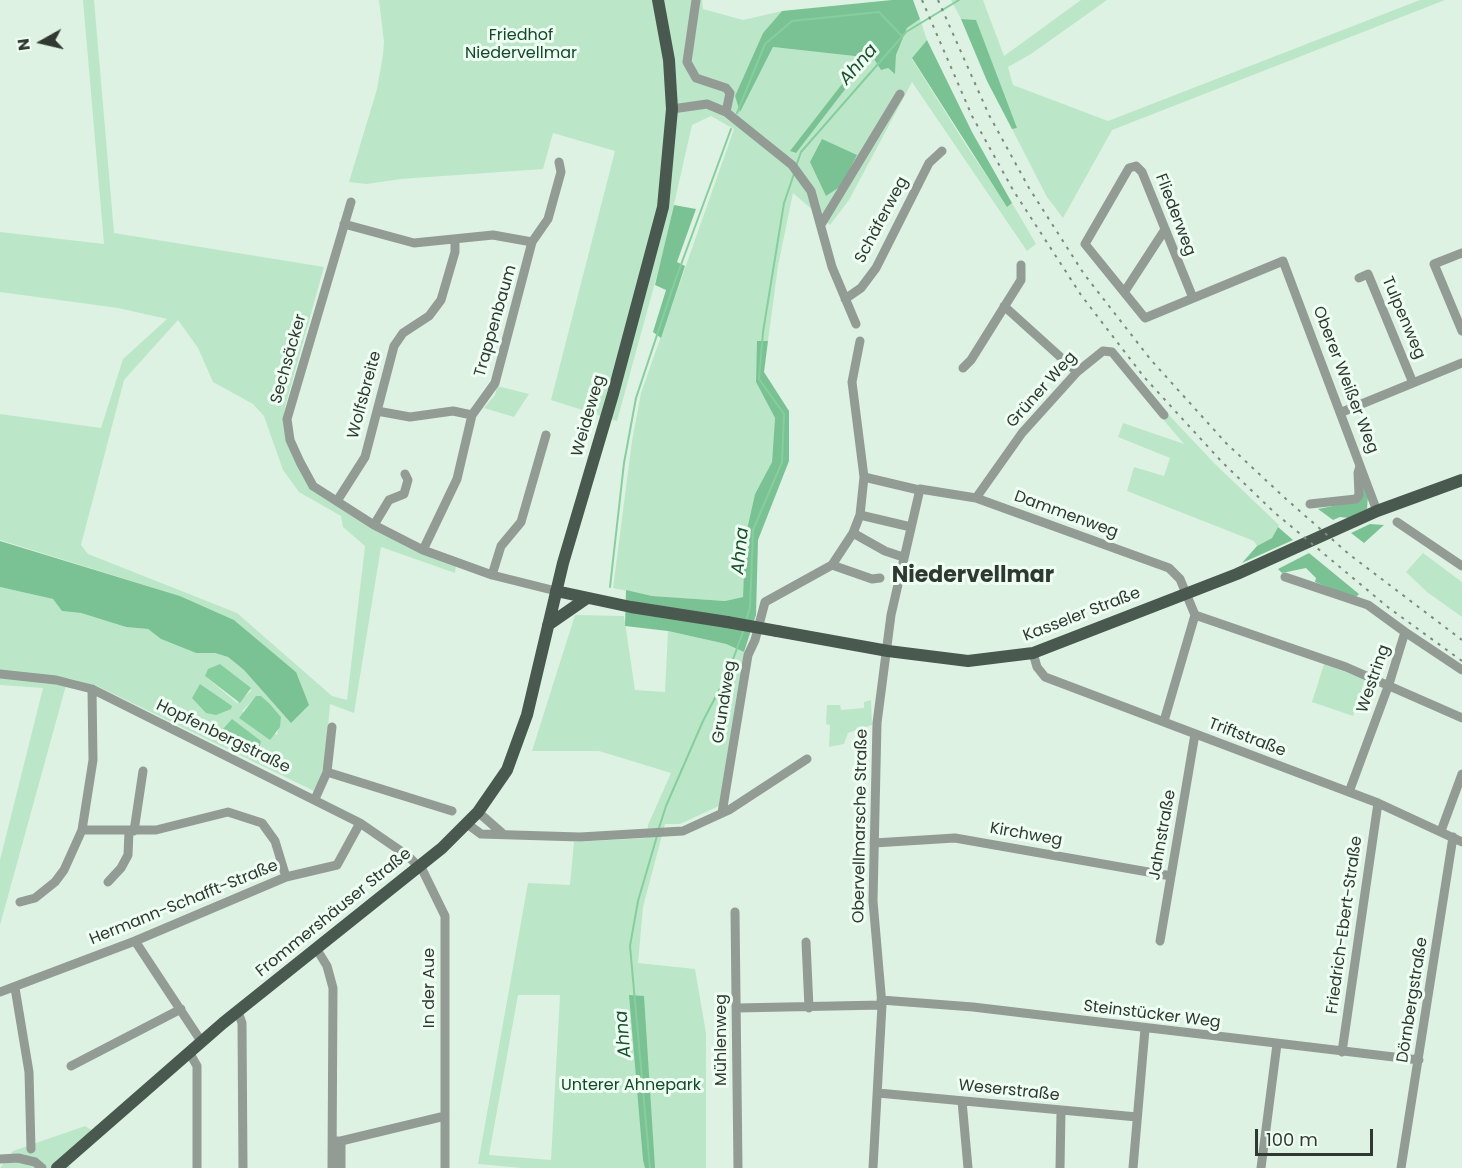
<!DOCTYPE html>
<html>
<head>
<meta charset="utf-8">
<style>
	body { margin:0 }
	#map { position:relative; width:1462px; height:1168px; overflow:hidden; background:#def2e3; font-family:Poppins,sans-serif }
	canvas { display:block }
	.north { position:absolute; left:12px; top:12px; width:60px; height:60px; -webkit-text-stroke:4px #eefef2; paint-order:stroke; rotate:262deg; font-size:16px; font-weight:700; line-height:24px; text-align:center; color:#303832 }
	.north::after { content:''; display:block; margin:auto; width:21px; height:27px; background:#303832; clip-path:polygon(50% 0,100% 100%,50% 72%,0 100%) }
	.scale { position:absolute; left:1255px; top:1129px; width:118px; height:27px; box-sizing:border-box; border:3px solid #303832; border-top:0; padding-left:8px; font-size:18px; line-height:21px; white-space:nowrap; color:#303832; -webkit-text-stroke:4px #eefef2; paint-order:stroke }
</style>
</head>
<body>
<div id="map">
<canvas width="1462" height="1168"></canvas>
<div class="north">N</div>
<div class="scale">100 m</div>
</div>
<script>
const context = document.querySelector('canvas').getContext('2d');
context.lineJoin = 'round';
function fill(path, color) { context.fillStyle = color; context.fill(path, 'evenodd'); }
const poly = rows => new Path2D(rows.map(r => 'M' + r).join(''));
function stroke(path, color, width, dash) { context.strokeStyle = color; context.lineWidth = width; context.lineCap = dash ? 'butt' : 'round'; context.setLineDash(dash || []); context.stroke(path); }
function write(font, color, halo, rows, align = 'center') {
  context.font = font + ' Poppins,sans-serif'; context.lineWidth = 6; context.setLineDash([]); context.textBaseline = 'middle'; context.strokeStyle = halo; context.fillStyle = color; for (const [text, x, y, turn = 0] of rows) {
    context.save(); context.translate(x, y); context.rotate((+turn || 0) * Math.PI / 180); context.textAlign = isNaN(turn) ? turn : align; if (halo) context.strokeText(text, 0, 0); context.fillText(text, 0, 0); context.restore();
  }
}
fill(poly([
	[83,0,94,0,114,233,324,267,285,407,283,421,286,440,309,486,456,565,455,573,381,547,354,713,330,704,325,764,314,791,97,686,68,678,0,925,0,860,43,688,0,685,0,587,53,599,62,611,81,613,126,627,148,629,161,639,196,653,215,653,228,657,244,670,271,700,296,672,234,620,180,596,0,540,0,414,101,428,123,359,167,319,118,308,0,292,0,232,104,244],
	[178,320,198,348,213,382,253,404,264,416,283,470,299,492,341,516,343,527,365,546,347,700,332,696,237,613,88,554,81,545,124,380],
	[205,676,252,690,237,703],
	[257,696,261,696,270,704,281,717,277,735,242,711],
	[223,729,250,733,261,741,255,749],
	[379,0,702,0,703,9,743,20,782,11,763,33,735,96,740,111,773,47,863,57,791,151,795,153,860,70,874,59,895,73,896,55,907,28,920,19,927,40,912,59,966,145,1007,206,1012,203,1036,244,1027,251,912,82,849,200,830,225,793,193,778,266,768,341,758,341,756,382,775,418,772,462,755,494,745,538,743,597,725,601,652,596,613,588,632,441,641,393,734,129,711,116,692,125,662,257,617,421,551,400,615,151,553,133,543,169,401,179,367,184,349,182,377,89,383,55,384,42],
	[951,0,983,0,1004,56,1081,0,1107,0,1031,54,1008,67,1013,85,1108,121,1420,0,1445,0,1112,130,1063,218,1047,197,1012,129,1016,128,976,21,961,19],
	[497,386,529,394,514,417,484,408,495,395],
	[1167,413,1215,464,1279,525,1272,538,1257,546,1254,541,1127,491,1134,467,1164,476,1170,458,1118,437,1123,423,1184,444,1161,417],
	[1423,553,1462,582,1462,617,1427,592,1406,572],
	[575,615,624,616,635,690,665,692,668,631,726,644,744,652,719,806,680,824,665,824,643,907,638,963,695,969,706,1033,706,1168,522,1168,478,1164,528,883,570,885,574,842,647,838,648,825,671,773,599,751,532,751],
	[518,995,560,995,551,1160,489,1155],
	[1324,664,1365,679,1353,716,1312,702],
	[871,700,872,725,848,733,844,744,829,747,830,725,826,724,827,705,840,705,841,710,864,708,864,702],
	[85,1126,98,1134,68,1164,71,1168,0,1168,13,1151]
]), '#bbe7c8');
fill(poly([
	[892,0,913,0,920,19,907,28,896,55,895,74,888,68,881,70,874,59,860,70,796,153,790,151,863,57,773,47,740,112,735,96,763,33,782,11],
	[961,19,976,20,1017,128,1012,129,987,81],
	[927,40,972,132,1012,203,1007,207,912,58],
	[822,139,857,155,841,186,826,196,810,162],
	[674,205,696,209,677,262,685,266,661,338,653,332,666,290,655,285],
	[757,341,768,341,764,372,789,411,789,461,758,540,756,615,744,652,726,644,668,631,625,626,626,590,652,596,725,601,743,597,745,538,755,494,772,462,775,418,756,382],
	[1360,473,1368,496,1367,509,1349,518,1340,517,1333,520,1318,509,1358,501],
	[1370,524,1384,525,1364,543,1351,533],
	[1278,527,1293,540,1242,563,1257,546,1272,538],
	[0,541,180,596,234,620,296,672,309,705,291,723,244,670,228,657,215,653,196,653,161,639,148,629,126,627,81,613,62,611,53,599,0,587],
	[1309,553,1359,594,1355,598,1315,582,1316,578,1306,568,1282,573,1278,569],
	[629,995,644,996,655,1168,645,1168,643,1160]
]), '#7ac293');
fill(poly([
	[220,664,251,688,240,703,205,676,208,669],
	[200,684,232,706,231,709,216,715,206,713,192,698],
	[256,696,261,696,270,704,281,717,280,727,270,740,239,718],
	[232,719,261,741,259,749,249,746,223,729]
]), '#86ce9e');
stroke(poly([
	[737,113,765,44,792,21,879,12,902,36],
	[796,166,801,152,906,32,959,0],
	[610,587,624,463,636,398,675,281,731,129],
	[746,621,750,607,753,530,782,462,784,414,759,379,763,332,784,203,794,174],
	[658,831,666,806,703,721,728,673,744,629],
	[650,1168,630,946,638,901,657,836]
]), '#86ce9e', 2);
stroke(poly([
	[696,0,687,62,696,78,726,88,730,93,726,112],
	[672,109,707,104,726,112,792,165,811,191,832,267,856,324],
	[351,202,287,419,290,440,300,462,313,486,374,525,423,550,492,575,556,591],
	[822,223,900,94],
	[344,224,414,243,493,235,532,242],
	[1462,253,1434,264,1462,331],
	[1359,278,1368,274,1413,383],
	[1125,291,1164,231],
	[1193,298,1142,172,1136,166,1129,168,1085,244,1145,318,1283,261,1377,511],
	[845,299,861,288,876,268,929,163,942,151],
	[1004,306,1077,372],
	[963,368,971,360,1021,280,1021,265],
	[377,411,410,417,453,411,472,415],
	[1342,412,1462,363],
	[864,477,919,490],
	[976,498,1022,433,1077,372,1103,351,1112,352,1164,415],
	[337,501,365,457,394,346,403,333,429,316,441,300,455,252,455,240],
	[1310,504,1356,499,1359,495,1358,473,1360,466],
	[860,515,911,527],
	[1397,522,1462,566],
	[374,525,389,500,404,494,408,480,405,474],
	[853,533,885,551,903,557],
	[423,550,457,479,472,415,495,383,532,242,548,219,561,172,559,162],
	[832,565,872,579,880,578],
	[492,575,501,546,521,522,546,435],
	[1285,577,1368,605,1405,632,1389,684,1349,792],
	[1195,615,1346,667,1462,718],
	[1405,632,1462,670],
	[1033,653,1037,667,1045,677,1378,803,1462,842],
	[0,674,56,680,92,689,360,823,408,856,418,866],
	[327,772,452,811],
	[315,799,327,772,332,727],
	[478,812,502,833],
	[722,813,748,655,755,640,765,602,832,565,853,533,860,515,864,477,852,382,860,341],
	[466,823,481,834,580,837,683,831,729,810,807,759],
	[82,830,156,830,228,812,262,823,275,841,286,877],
	[134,831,143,771],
	[1441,831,1462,774],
	[874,843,955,838,1171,876],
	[420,865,445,916,445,1168],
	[108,882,121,868,128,855,129,831],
	[20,902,35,898,55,882,64,870,82,830,93,760,92,689],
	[735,912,738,1168],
	[135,941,201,1041],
	[1160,941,1195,734],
	[806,942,809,1008],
	[316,948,327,966,333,988,332,1168],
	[15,988,29,1072,31,1149],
	[0,992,135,941,286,877,337,865,360,823],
	[881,1000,973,1007,1419,1060],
	[737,1008,882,1005],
	[238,1012,242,1023,243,1168],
	[189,1052,197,1066,197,1168],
	[1342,1052,1378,803],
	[71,1066,181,1009],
	[878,1093,1137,1117],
	[962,1101,968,1168],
	[335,1141,341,1141,341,1168],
	[341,1141,445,1116],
	[0,1159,18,1158,35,1162,42,1168],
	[873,1168,882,1005,873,901,877,723,891,615,920,489,976,498,1169,568,1180,579,1195,615,1164,721],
	[1060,1168,1061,1111],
	[1133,1168,1145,1029],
	[1261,1168,1277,1044],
	[1401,1168,1453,837]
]), '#939b95', 9);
stroke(poly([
	[556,591,631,607,727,622],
	[548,625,587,598],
	[777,631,888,651,968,661,1033,653,1237,574,1377,511,1462,480],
	[57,1168,223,1023,442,848,478,812,507,770,527,715,563,563,613,394,663,207,672,109,669,60,658,0]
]), '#4a594f', 12);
stroke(poly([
	[922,0,972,116,1013,190,1081,295,1144,377,1222,462,1275,513,1389,608,1462,661],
	[938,0,989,115,1029,188,1084,274,1151,360,1226,443,1286,499,1350,555,1462,640]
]), '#7c8a80', 2, [3, 6]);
stroke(poly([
	[727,622,777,631]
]), '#4a594f', 12);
write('16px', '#12492a', '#eefef2', [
	["Friedhof",521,36],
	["Niedervellmar",521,54],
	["Unterer Ahnepark",631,1086]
]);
write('16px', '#303832', '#eefef2', [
	["Fliederweg",1175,215,69],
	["Schäferweg",882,220,-62],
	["Tulpenweg",1403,318,67],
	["Trappenbaum",496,321,-74],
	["Sechsäcker",289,359,-74],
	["Oberer Weißer Weg",1345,380,69],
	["Grüner Weg",1042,390,-48],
	["Wolfsbreite",365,395,-75],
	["Weideweg",589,416,-74],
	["Dammenweg",1066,515,20],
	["Kasseler Straße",1082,615,-21],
	["Westring",1374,679,-71],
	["Grundweg",725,702,-81],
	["Hopfenbergstraße",223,737,26],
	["Triftstraße",1247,738,21],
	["Obervellmarsche Straße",861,826,-89],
	["Kirchweg",1026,835,10],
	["Jahnstraße",1163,835,-80],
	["Hermann-Schafft-Straße",184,903,-22],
	["Frommershäuser Straße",334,913,-39],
	["Friedrich-Ebert-Straße",1345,925,-82],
	["In der Aue",430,988,-90],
	["Dörnbergstraße",1413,1000,-81],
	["Steinstücker Weg",1152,1015,7],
	["Mühlenweg",722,1040,-90],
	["Weserstraße",1009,1091,6]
]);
write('italic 18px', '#194f2f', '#eefef2', [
	["Ahna",859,65,-49],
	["Ahna",741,551,-84],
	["Ahna",624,1034,-95]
]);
write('bold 22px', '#303832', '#eefef2', [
	["Niedervellmar",973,576]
]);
</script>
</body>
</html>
